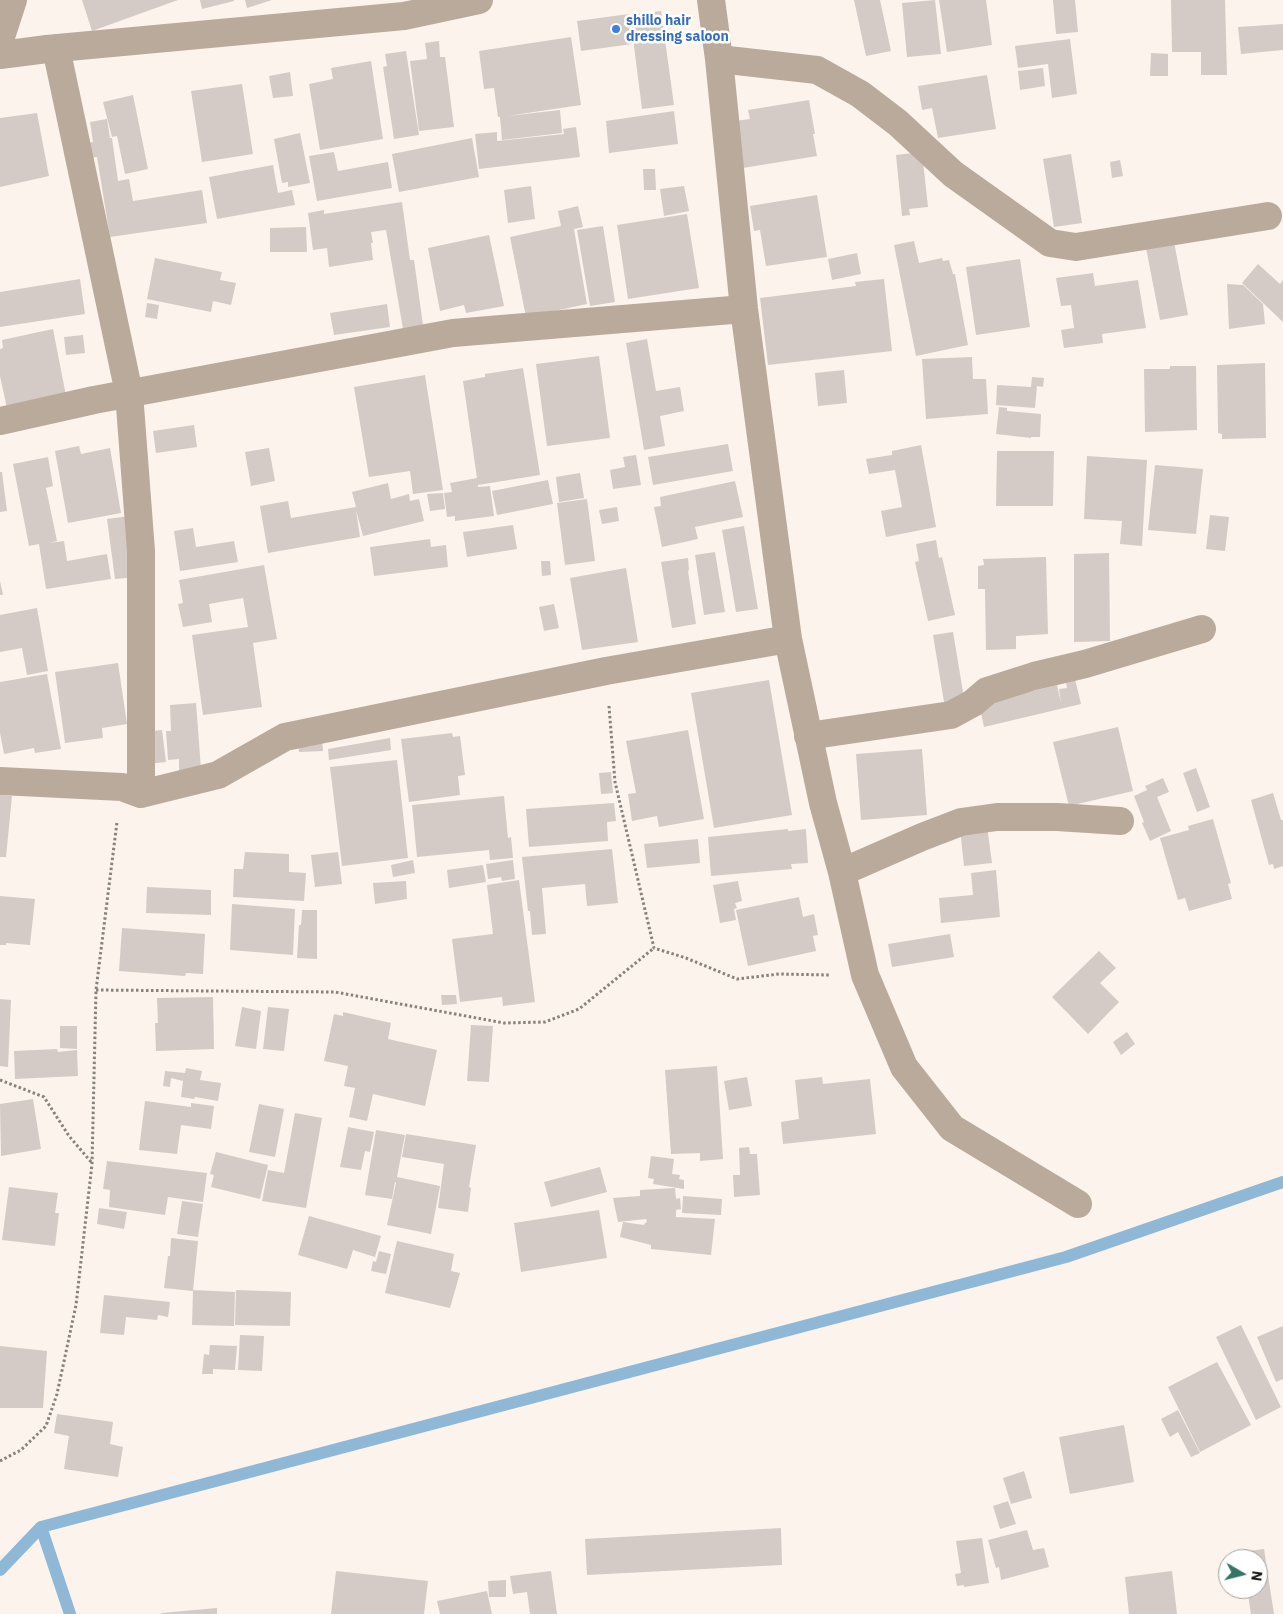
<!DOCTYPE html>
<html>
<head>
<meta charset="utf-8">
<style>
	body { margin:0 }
	#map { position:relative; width:1283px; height:1614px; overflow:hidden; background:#fbf3ec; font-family:"IBM Plex Sans",sans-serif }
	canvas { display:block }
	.north { position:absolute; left:1218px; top:1549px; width:50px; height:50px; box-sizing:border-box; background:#fff; border:1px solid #a2a1a0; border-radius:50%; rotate:98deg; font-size:14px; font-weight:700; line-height:20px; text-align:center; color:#161411 }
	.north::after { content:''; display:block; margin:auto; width:18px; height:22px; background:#337566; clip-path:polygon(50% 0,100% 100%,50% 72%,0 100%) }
</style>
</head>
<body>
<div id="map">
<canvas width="1283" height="1614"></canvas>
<div class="north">N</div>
</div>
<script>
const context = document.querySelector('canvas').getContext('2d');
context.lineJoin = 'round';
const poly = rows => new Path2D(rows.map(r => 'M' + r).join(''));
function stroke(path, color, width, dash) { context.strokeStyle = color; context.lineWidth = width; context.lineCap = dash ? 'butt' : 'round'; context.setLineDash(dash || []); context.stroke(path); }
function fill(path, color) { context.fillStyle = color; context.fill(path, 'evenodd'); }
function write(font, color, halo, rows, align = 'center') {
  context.font = font + ' "IBM Plex Sans",sans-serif'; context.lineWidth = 5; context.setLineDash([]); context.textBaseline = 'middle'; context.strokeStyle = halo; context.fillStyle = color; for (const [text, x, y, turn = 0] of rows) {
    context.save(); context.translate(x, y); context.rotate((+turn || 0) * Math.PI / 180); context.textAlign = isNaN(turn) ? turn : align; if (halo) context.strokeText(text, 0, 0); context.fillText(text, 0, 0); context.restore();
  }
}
stroke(poly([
	[41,1527,70,1614],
	[0,1570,41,1527,1066,1257,1283,1182]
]), '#8fb8d7', 12);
fill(poly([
	[82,0,178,0,92,31],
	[200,0,234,0,234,1,202,9],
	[245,0,272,0,247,8],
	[854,0,880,0,891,51,866,56],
	[935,0,941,54,907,57,902,3],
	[939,0,986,0,992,45,947,52],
	[1053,0,1075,0,1078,32,1056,34],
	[1171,0,1225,0,1227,75,1201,75,1201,52,1172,52],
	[661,11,674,105,642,109,630,15],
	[629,14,632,44,581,51,577,21],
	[1283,24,1283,50,1241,54,1238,27],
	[571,37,581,105,507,116,560,110,562,133,502,140,500,117,498,117,494,88,484,89,479,51],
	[1070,39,1077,94,1052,98,1048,64,1018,68,1015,46],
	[439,41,440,57,445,57,454,127,419,131,410,61,427,59,425,43],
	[406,51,419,135,394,139,383,67,387,66,385,54],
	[1151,53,1168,54,1168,76,1150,76],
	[371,61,383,139,320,150,309,84,333,79,331,68],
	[1043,68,1045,86,1020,90,1018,71],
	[290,72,293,96,273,98,269,76],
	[987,75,996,129,938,138,932,108,922,110,918,86],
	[242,84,253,154,202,162,191,91],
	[133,95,148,169,125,174,117,136,112,137,103,102],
	[809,100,815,134,813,134,817,156,743,168,735,121,750,119,748,110],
	[674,111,678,144,609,153,606,121],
	[37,113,49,176,0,187,0,118],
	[107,119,110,138,112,138,118,181,129,179,133,201,202,190,207,223,110,237,97,157,88,158,86,143,93,142,90,122],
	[576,127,580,157,479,169,475,134,497,132,497,141,564,134,563,129],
	[300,133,310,183,288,187,288,182,282,183,274,139],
	[472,138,479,177,399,192,392,154],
	[334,152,338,171,388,162,392,188,317,201,309,156],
	[922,152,928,207,909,209,910,215,902,216,896,155],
	[1071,154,1082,223,1054,227,1043,159],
	[1120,160,1123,176,1112,178,1110,162],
	[273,165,278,193,292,190,295,205,217,219,209,177],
	[643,169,655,169,656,190,644,190],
	[531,186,535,219,508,223,504,190],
	[684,186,689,211,664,216,660,189],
	[817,195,827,257,766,266,760,230,754,231,750,206],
	[402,202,410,260,414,260,424,332,404,335,386,230,371,232,373,243,371,243,373,260,329,267,327,248,313,250,308,213,324,210,324,214],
	[578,206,583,227,574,229,587,304,526,317,510,237,561,226,558,211],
	[687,214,699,288,628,299,617,225],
	[603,226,615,302,590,306,577,230],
	[306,227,307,252,270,252,270,228],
	[489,235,504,306,466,313,464,305,440,311,428,248],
	[914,241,919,263,942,258,943,261,949,260,953,274,955,274,968,345,916,356,894,245],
	[1174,242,1188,315,1160,320,1146,248],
	[857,253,861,274,832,280,828,259],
	[155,258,222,272,220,280,236,283,231,305,213,301,211,312,147,299],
	[1020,259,1030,327,976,335,966,267],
	[1258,264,1280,284,1283,280,1283,322,1242,283],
	[1093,273,1095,286,1138,280,1146,328,1102,334,1103,343,1064,348,1061,330,1074,328,1071,305,1061,306,1056,278],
	[80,279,85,314,0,327,0,292],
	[884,279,892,351,768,365,760,298,856,286,855,282],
	[1227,284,1243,285,1263,304,1265,324,1229,329],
	[147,303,159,305,157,319,145,317],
	[387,304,390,327,334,335,330,313],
	[53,329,67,401,8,413,0,376,0,349,3,348,2,340],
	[83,335,85,353,66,355,64,337],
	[647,339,656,391,680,387,684,411,660,416,665,446,644,450,626,343],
	[599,356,610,438,547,446,536,364],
	[972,357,973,379,986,379,988,414,926,419,922,359],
	[1265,363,1266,438,1222,439,1222,434,1218,433,1217,365],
	[1170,366,1196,366,1197,430,1145,432,1144,369,1170,369],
	[523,368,540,475,478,485,478,487,490,486,494,516,455,521,455,516,447,517,444,493,452,492,450,483,477,478,463,381,485,377,485,374],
	[844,370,847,403,818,406,815,373],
	[425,375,443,490,413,494,410,471,369,477,354,387],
	[1032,377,1044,378,1043,387,1037,386,1035,408,996,405,997,385,1031,387],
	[999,407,1007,408,1007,411,1041,414,1040,437,1031,437,1031,438,996,434],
	[194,425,197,447,156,453,153,431],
	[728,444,733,471,653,485,648,457],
	[921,445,936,527,886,537,881,511,902,507,895,470,869,474,866,459,892,455,892,451],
	[79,446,81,454,110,448,121,513,68,523,55,451],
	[269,448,275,481,251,486,245,452],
	[997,451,1054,451,1053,506,996,506],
	[636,455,641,485,613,489,610,470,625,467,623,457],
	[1087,456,1147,460,1142,546,1120,544,1122,521,1084,519],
	[48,457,53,486,46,488,57,541,49,543,64,541,67,561,107,554,111,579,46,589,39,544,29,546,13,464],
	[1155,465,1203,469,1196,534,1148,530],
	[0,472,2,472,7,511,0,512],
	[580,473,584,498,559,502,556,477],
	[548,480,553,504,497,515,492,491],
	[735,481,743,517,695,527,698,539,662,547,654,507,661,506,660,497],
	[388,483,391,499,409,494,410,501,419,499,424,521,363,536,356,510,360,537,268,553,260,506,288,501,291,518,356,507,352,492],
	[443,493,445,509,430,511,427,494],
	[587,499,595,561,565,565,557,503],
	[617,507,619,521,602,524,599,510],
	[1210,515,1229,517,1225,551,1206,549],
	[130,516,137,577,115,579,107,519],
	[513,525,517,549,467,557,463,532],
	[744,526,758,609,736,612,722,530],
	[193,528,196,547,234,541,238,562,180,571,174,531],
	[430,539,431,547,446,545,448,567,374,576,370,547],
	[936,540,939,558,942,557,955,615,928,621,915,562,919,561,916,544],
	[715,552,725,612,704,615,695,555],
	[1109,553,1110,641,1074,642,1074,554],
	[1046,557,1048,634,1016,636,1016,649,986,650,985,589,978,589,978,566,984,565,983,559],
	[688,558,689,570,688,571,696,624,672,628,661,562],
	[541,561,550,561,551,575,542,576],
	[264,565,277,639,253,643,262,707,203,715,192,635,248,627,243,598,209,604,212,622,183,627,178,604,183,603,179,580],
	[626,568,638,642,582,650,570,578],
	[0,581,3,595,0,595],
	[554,604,559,628,544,631,539,607],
	[37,608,48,671,27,675,22,648,0,652,0,615],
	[953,632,965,704,945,708,933,635],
	[118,663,127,724,102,728,103,738,65,743,55,672],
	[47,674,61,749,35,753,34,748,4,754,0,733,0,682],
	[1075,679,1081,704,984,727,979,704,1057,685,1061,703,1059,689,1067,688,1066,682],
	[769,680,792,815,714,828,691,693],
	[196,703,201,769,179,771,179,759,168,760,166,731,171,731,170,705],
	[1118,727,1133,791,1069,806,1053,742],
	[162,730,166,762,147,764,143,732],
	[688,730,704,819,659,827,657,816,632,821,628,794,636,793,626,741],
	[452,733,453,737,460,736,465,775,458,776,460,795,409,802,401,739],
	[390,738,391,750,329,760,328,749],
	[322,739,323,751,299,752,298,740],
	[922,749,927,815,861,820,856,754],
	[397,760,408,858,342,866,330,767],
	[1196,768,1210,807,1197,812,1183,773],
	[611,772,613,793,601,794,599,773],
	[1163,778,1169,792,1157,797,1171,831,1150,841,1142,823,1144,822,1134,796,1147,790,1145,786],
	[1273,793,1281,820,1283,820,1283,866,1274,869,1273,864,1269,865,1251,800],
	[0,795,12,796,6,857,0,857],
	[504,796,508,838,511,837,513,858,490,860,489,850,417,857,412,805],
	[614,803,616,821,607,822,608,841,529,847,526,809],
	[1213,819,1231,883,1228,884,1232,899,1189,911,1185,898,1178,900,1160,838,1189,830,1188,826],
	[987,826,992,863,964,866,960,829],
	[788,829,788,831,806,829,808,863,791,864,792,869,711,876,708,837],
	[698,839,700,863,647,868,644,844],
	[612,849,618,903,587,906,585,884,542,888,546,934,532,935,530,911,528,911,522,857],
	[245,852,289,854,289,872,306,873,304,901,233,897,234,869,243,869],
	[338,852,342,884,315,887,311,855],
	[413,860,415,873,393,877,391,865],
	[513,860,515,879,502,881,501,877,488,879,486,864],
	[483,865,486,882,449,888,447,870],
	[996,870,1000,917,941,923,939,898,973,895,971,873],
	[519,880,535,1002,503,1006,502,997,460,1002,452,939,493,934,487,885],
	[406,881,407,899,375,904,373,883],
	[738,881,742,901,735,903,737,908,734,909,736,920,720,923,713,885],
	[147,887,211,890,211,915,146,913],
	[0,896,35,899,30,945,6,943,6,945,0,945],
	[799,897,803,917,814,914,818,935,813,936,816,951,748,966,736,910],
	[232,904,295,909,293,955,230,950],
	[302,910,317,910,317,959,297,958,299,925,301,925],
	[122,928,205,934,203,974,186,973,185,976,119,971],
	[950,934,954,957,892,967,888,944],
	[1099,951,1116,968,1100,983,1119,1002,1088,1034,1052,997],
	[441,995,456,995,457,1004,442,1005],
	[213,997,214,1049,156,1051,155,1023,158,1023,157,998],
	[0,999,11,1000,8,1067,0,1066],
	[242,1007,261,1011,256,1049,235,1046],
	[268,1007,289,1009,284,1051,263,1049],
	[343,1012,391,1023,388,1039,437,1050,425,1106,373,1094,367,1121,349,1117,355,1088,344,1086,348,1066,324,1061,334,1014,343,1016],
	[471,1025,493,1026,489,1082,467,1081],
	[60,1026,77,1026,77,1049,60,1048],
	[1127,1032,1135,1044,1121,1055,1113,1042],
	[57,1049,58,1052,77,1050,78,1076,15,1079,14,1051],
	[717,1066,723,1159,700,1161,700,1153,671,1154,665,1070],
	[186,1068,202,1071,200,1080,221,1083,218,1101,195,1097,194,1099,181,1097,183,1081,171,1078,170,1087,163,1086,165,1071,185,1073],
	[747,1077,752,1106,729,1110,724,1081],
	[822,1077,823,1084,870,1079,876,1134,783,1144,781,1122,799,1119,795,1080],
	[33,1099,41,1149,1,1156,0,1104],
	[145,1101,191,1107,191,1103,214,1106,211,1129,181,1125,177,1154,139,1150],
	[259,1104,284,1109,275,1157,249,1152],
	[295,1113,322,1118,306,1208,262,1201,268,1170,284,1173],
	[348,1127,374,1132,370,1152,365,1151,361,1170,340,1167],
	[376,1130,405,1135,397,1177,440,1186,431,1234,387,1225,396,1183,395,1182,392,1199,365,1195],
	[406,1134,476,1145,469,1187,471,1188,468,1212,438,1208,444,1164,402,1157],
	[749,1147,750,1154,757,1154,760,1195,734,1197,733,1175,740,1175,739,1148],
	[216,1152,268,1165,260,1199,211,1187,214,1175,210,1174],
	[651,1156,674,1159,672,1174,680,1175,679,1179,684,1180,684,1189,653,1184,654,1179,648,1178],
	[107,1161,207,1173,203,1202,168,1197,165,1215,109,1207,110,1190,103,1189],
	[600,1167,607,1192,551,1207,544,1182],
	[9,1187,58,1193,55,1213,59,1213,55,1246,2,1240],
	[675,1188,676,1199,680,1198,681,1209,676,1210,676,1217,715,1219,711,1255,651,1249,651,1245,620,1237,623,1222,644,1225,645,1223,647,1222,646,1219,618,1222,613,1198,640,1196,640,1190],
	[683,1196,722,1199,721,1215,682,1213],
	[182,1201,203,1204,198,1237,177,1234],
	[99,1208,127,1212,124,1229,97,1224],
	[599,1210,607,1258,521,1272,514,1223],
	[309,1216,381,1236,375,1257,353,1250,347,1269,298,1255],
	[171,1238,198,1241,193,1291,164,1288,168,1256,170,1256],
	[397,1241,454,1254,451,1271,460,1273,450,1308,385,1293],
	[379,1251,391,1254,386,1274,371,1271,373,1261,376,1262],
	[193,1290,235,1292,234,1326,192,1325],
	[236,1290,291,1292,290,1326,235,1325],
	[104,1295,170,1302,168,1317,158,1315,157,1320,126,1317,124,1335,100,1333],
	[1241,1325,1281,1407,1256,1420,1216,1337],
	[1283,1326,1283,1379,1276,1382,1257,1337],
	[240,1335,264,1336,262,1371,238,1370],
	[210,1345,237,1346,235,1370,213,1369,213,1374,202,1374,204,1354,209,1355],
	[0,1346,47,1351,43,1408,0,1408],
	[1217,1362,1251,1425,1200,1452,1168,1387],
	[1178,1410,1200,1453,1191,1457,1178,1432,1170,1437,1161,1419],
	[57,1414,113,1422,110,1444,123,1447,118,1477,64,1469,69,1436,54,1433],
	[1124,1425,1134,1482,1070,1494,1059,1437],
	[1024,1471,1032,1498,1011,1504,1003,1478],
	[1008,1501,1016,1524,1000,1529,993,1506],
	[781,1528,782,1565,587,1575,585,1539],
	[1027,1530,1033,1550,1044,1548,1049,1567,1001,1580,999,1567,996,1568,988,1540],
	[982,1538,989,1583,964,1587,964,1585,957,1586,955,1574,961,1573,956,1541],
	[1264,1549,1274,1614,1251,1614,1247,1589,1258,1589,1258,1559,1243,1559,1241,1552],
	[336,1571,428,1581,424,1614,331,1614],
	[551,1571,557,1614,530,1614,527,1592,513,1594,510,1576],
	[1172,1571,1177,1614,1129,1614,1125,1577],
	[506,1580,506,1597,489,1597,488,1581],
	[487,1591,492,1614,440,1614,437,1601],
	[217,1608,217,1614,161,1614,161,1613]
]), '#d5cbc6');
stroke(poly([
	[609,706,615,782,654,948,686,958,737,979,779,974,829,975],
	[96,990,335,992,504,1023,545,1022,579,1009,654,948],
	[0,1080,44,1097,69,1136,92,1163],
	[0,1461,21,1450,46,1426,57,1394,76,1305,92,1164,96,990,117,822]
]), '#87827d', 3, [2.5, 2.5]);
stroke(poly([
	[711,0,719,59,744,309,788,639,823,803,842,872,865,975,904,1067,952,1128,1078,1204],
	[0,40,13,0],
	[56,48,129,393,141,551,141,794],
	[0,55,47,49,404,16,479,0],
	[719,59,817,70,860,94,898,123,953,174,1050,243,1076,247,1268,216],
	[0,421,94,400,453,333,744,309],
	[808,736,951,715,973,703,987,691,1034,676,1085,664,1202,629],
	[0,781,122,787,141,794,218,775,285,737,606,671,788,639],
	[842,872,922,837,961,822,997,817,1057,817,1120,821]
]), '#baaa9b', 28);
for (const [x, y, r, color] of [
	[616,29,5,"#3f7fe0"]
]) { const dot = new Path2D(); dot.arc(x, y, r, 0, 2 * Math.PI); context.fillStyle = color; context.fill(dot); stroke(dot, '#fff', 2); }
write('bold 14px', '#366cbe', '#fff', [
	["shillo hair",626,21],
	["dressing saloon",626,37]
], 'left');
</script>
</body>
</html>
